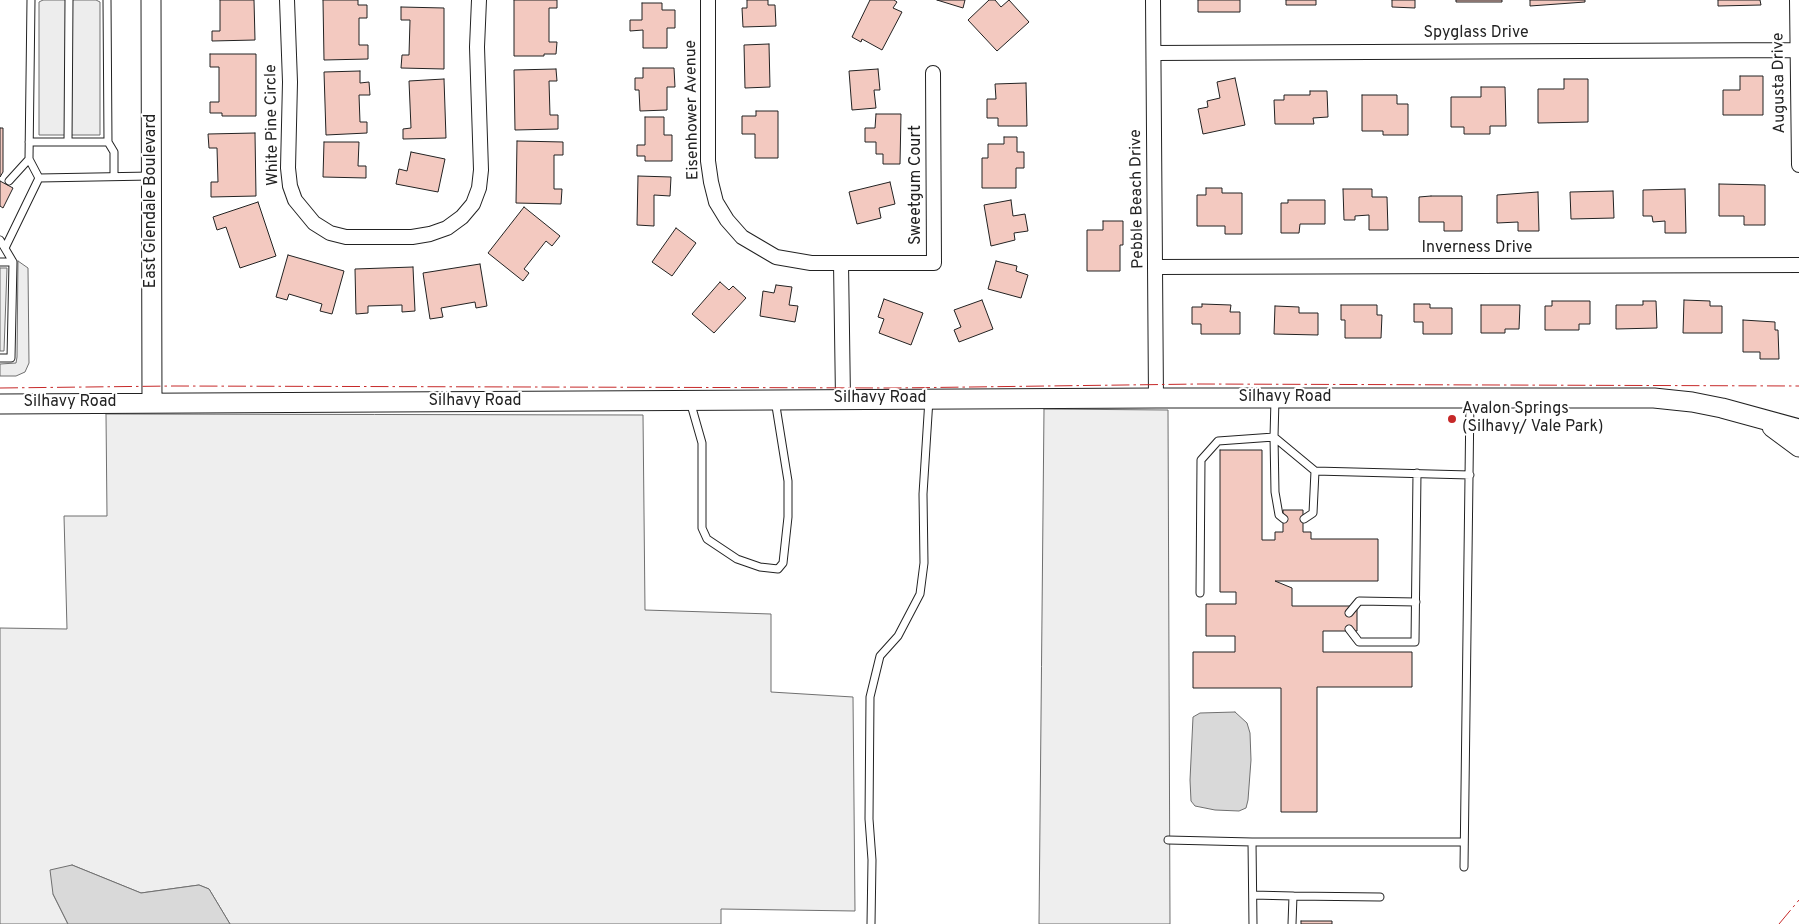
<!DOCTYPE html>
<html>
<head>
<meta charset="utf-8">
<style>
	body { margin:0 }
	canvas { display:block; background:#fff }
</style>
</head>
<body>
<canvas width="1799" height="924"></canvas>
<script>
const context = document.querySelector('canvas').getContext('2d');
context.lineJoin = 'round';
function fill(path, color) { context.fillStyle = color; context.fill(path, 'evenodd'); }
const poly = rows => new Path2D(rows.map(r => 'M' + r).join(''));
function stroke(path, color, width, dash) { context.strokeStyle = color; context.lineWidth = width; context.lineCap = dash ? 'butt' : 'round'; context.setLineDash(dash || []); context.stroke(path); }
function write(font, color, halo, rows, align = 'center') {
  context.font = font + ' Overpass,sans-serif'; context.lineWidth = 4; context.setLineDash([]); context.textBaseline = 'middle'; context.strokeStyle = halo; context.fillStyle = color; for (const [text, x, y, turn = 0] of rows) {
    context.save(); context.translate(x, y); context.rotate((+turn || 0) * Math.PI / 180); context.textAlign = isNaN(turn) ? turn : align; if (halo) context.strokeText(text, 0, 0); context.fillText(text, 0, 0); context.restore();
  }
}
const green = poly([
	[1044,409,1168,410,1170,924,1039,924,1044,409],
	[106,414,643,415,645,610,771,614,771,692,853,697,855,911,721,909,721,924,230,924,209,889,199,885,141,893,72,865,53,894,68,924,0,924,0,628,67,629,64,516,107,516,106,414]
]);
fill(green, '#eee');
stroke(green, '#6f6f6f', 1);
const parking = poly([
	[43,0,96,0,100,2,100,135,39,135,39,2,43,0],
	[18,261,28,268,29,363,25,372,16,376,0,376,0,364,16,363,17,357,18,261],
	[0,268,7,268,4,351,0,351,0,268]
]);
fill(parking, '#ededed');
stroke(parking, '#6f6f6f', 1);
const water = poly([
	[1235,712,1247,723,1250,733,1251,760,1248,800,1246,808,1239,811,1215,810,1195,806,1191,801,1190,780,1193,717,1200,713,1235,712],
	[72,865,141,893,199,885,209,889,230,924,68,924,53,894,50,870,72,865]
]);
fill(water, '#d9d9d9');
stroke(water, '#6f6f6f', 1);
const building = poly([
	[220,0,254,0,255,40,212,41,212,31,220,31,220,0],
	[323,0,358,0,358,5,367,5,367,18,359,18,359,45,368,45,368,59,324,60,323,0],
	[514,0,557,0,557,8,549,8,549,42,557,42,556,54,544,54,544,56,514,56,514,0],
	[747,0,768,0,768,5,775,5,776,26,743,27,742,8,747,8,747,0],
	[870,0,894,0,897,2,893,8,902,12,882,50,862,39,861,42,852,37,870,0],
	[937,0,965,0,963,8,937,0],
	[989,0,995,0,1001,7,1009,0,1029,22,997,51,968,20,989,0],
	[1198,0,1240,0,1240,12,1198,12,1198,0],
	[1286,0,1316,0,1316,5,1286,5,1286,0],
	[1392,0,1415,0,1415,8,1392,7,1392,0],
	[1456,0,1502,0,1502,2,1456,2,1456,0],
	[1530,0,1585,0,1585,2,1530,6,1530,0],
	[1718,0,1760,0,1761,5,1718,6,1718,0],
	[642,3,662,3,662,10,675,10,675,28,667,28,667,48,643,48,643,30,630,31,630,20,642,20,642,3],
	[401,7,444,8,444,69,401,68,402,55,409,55,410,20,401,20,401,7],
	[769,44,770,87,745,88,744,45,769,44],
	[210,54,256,54,256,116,222,116,222,113,210,113,210,102,219,102,219,67,210,67,210,54],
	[643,68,674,68,675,87,667,87,667,110,640,111,639,90,635,90,635,78,643,78,643,68],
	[556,69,557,81,549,81,550,115,558,115,558,129,515,130,514,70,556,69],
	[878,69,880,90,874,90,876,108,852,110,849,71,878,69],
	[360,71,360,83,369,82,370,95,359,95,360,122,367,122,367,133,326,135,324,72,360,71],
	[1740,76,1763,76,1763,115,1723,115,1723,90,1740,90,1740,76],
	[1235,78,1245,125,1203,134,1198,109,1208,107,1207,101,1220,98,1217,82,1235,78],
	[444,79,446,138,403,139,403,129,411,128,409,81,444,79],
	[1564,79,1588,79,1588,122,1538,123,1538,89,1564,89,1564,79],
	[1026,83,1027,126,998,126,998,118,987,118,987,99,996,99,995,84,1026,83],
	[1481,87,1505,87,1506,126,1490,126,1490,134,1464,134,1464,127,1451,127,1451,97,1481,97,1481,87],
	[1310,91,1327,91,1328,117,1313,118,1314,124,1275,124,1274,100,1284,100,1284,95,1310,95,1310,91],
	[1362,95,1397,95,1397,104,1408,104,1408,135,1383,135,1383,131,1362,131,1362,95],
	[756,111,778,111,778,158,755,158,755,134,742,134,742,116,756,116,756,111],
	[876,114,901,114,900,164,883,164,883,154,876,154,876,142,865,142,865,128,875,128,876,114],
	[645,117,664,117,664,135,672,135,672,161,645,161,645,156,637,156,637,145,645,145,645,117],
	[0,128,3,128,3,172,0,177,0,128],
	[255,133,256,196,211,197,211,182,218,182,217,148,209,148,208,134,255,133],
	[1004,137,1017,137,1017,152,1024,152,1024,168,1016,168,1016,188,982,188,982,158,988,158,988,144,1004,144,1004,137],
	[517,141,563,142,563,155,554,155,554,189,562,189,561,204,516,203,517,141],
	[324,142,359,142,358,166,366,166,366,178,323,177,324,142],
	[411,152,445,159,438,192,396,184,399,169,407,171,411,152],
	[638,176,671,177,670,196,654,195,654,226,637,225,638,176],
	[0,181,13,188,3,208,0,206,0,181],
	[890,182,895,204,879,208,881,218,857,224,849,192,890,182],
	[1719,184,1765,185,1765,225,1744,225,1744,216,1719,216,1719,184],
	[1206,188,1222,188,1222,193,1242,193,1242,234,1225,234,1225,226,1197,226,1197,195,1206,195,1206,188],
	[1343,189,1372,189,1372,197,1387,197,1388,230,1369,230,1369,215,1355,216,1355,220,1344,220,1343,189],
	[1685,189,1686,233,1665,233,1665,221,1653,222,1652,216,1643,216,1643,190,1685,189],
	[1613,191,1614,218,1571,219,1570,192,1613,191],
	[1538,192,1539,231,1518,231,1518,222,1497,223,1497,195,1538,192],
	[1431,196,1462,196,1462,231,1444,231,1444,222,1419,222,1419,197,1431,196],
	[1011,200,1013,216,1025,214,1028,231,1014,233,1015,240,991,246,984,205,1011,200],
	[1288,200,1325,200,1325,224,1300,224,1299,233,1281,233,1281,203,1288,203,1288,200],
	[258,202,276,256,240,268,226,227,217,230,213,217,258,202],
	[524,207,560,236,552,246,546,241,524,269,529,273,523,281,488,253,524,207],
	[1103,221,1123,221,1123,245,1120,245,1120,271,1087,271,1087,230,1103,230,1103,221],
	[676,228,696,243,672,276,652,262,676,228],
	[288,255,344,271,332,314,320,311,322,304,289,294,287,300,276,297,288,255],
	[996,261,1017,266,1016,271,1028,275,1021,298,988,289,996,261],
	[480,264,487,306,476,308,475,302,441,308,443,317,430,319,423,273,480,264],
	[413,267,415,311,402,312,402,305,368,306,368,313,356,314,355,269,413,267],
	[720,282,729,290,733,286,746,298,714,333,692,314,720,282],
	[776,285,792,287,789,305,798,306,795,322,760,316,763,291,774,293,776,285],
	[884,299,923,313,911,345,879,333,884,319,878,317,884,299],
	[982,300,993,329,959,342,954,330,961,327,954,310,982,300],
	[1684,300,1710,301,1710,306,1722,306,1722,333,1683,333,1684,300],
	[1552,301,1590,301,1590,324,1579,324,1579,330,1545,330,1545,306,1552,306,1552,301],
	[1643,301,1656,301,1657,328,1616,329,1616,305,1643,305,1643,301],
	[1202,304,1231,305,1230,312,1240,312,1240,334,1201,334,1201,324,1192,324,1192,307,1202,307,1202,304],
	[1414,304,1430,304,1430,308,1452,308,1452,334,1423,334,1423,322,1414,322,1414,304],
	[1341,305,1377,305,1377,315,1382,315,1381,338,1345,338,1345,320,1341,320,1341,305],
	[1481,305,1520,305,1519,329,1505,329,1505,333,1481,333,1481,305],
	[1275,306,1299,307,1299,313,1318,313,1318,335,1274,334,1275,306],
	[1743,320,1775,322,1775,330,1778,330,1779,359,1760,359,1760,352,1743,352,1743,320],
	[1220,450,1262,450,1262,540,1275,540,1275,532,1283,532,1283,510,1303,510,1303,532,1311,532,1311,539,1378,539,1378,581,1275,581,1292,588,1292,606,1357,606,1357,631,1323,631,1323,652,1412,652,1412,687,1317,687,1317,812,1281,812,1281,688,1193,688,1193,652,1235,652,1235,636,1206,636,1206,604,1236,604,1236,592,1220,592,1220,450],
	[1301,921,1332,921,1332,924,1301,924,1301,921]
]);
fill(building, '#f3c9c0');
stroke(building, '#222', 1);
const lane = poly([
	[107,0,108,142,114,152,114,176],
	[29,142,108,142],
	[68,142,69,0],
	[39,178,151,176],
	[9,181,29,159],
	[0,240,13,262,11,358,0,358],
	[5,248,39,178,29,159,31,0],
	[0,262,13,262],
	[1275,399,1274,437,1315,471,1470,475],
	[690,401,702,443,702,528,707,539,737,559,760,567,778,569,783,563,788,517,788,481,775,400],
	[1304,519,1313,513,1315,471],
	[1200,593,1201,460,1218,441,1274,437,1275,492,1279,515,1284,519],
	[1349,613,1359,601,1416,602],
	[1349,629,1359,642,1415,642,1417,473],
	[1168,840,1252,842,1464,842],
	[1252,842,1253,924],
	[1464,867,1470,399],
	[1253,895,1293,896,1292,924],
	[1293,896,1380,897],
	[871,924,872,860,869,819,870,697,880,656,898,636,920,594,924,563,923,494,929,399]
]);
const street = poly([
	[287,0,290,82,288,168,290,186,295,200,314,223,330,233,346,237,412,237,430,234,447,228,462,217,473,204,479,188,481,170,477,47,479,0],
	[708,0,708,161,711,182,716,202,727,220,742,237,776,257,811,263,934,263,933,73],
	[1153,0,1156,398],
	[1797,0,1799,165],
	[1154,53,1798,50],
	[841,263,843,399],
	[1156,267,1799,265]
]);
const secondary = poly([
	[151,0,152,403],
	[0,404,1156,398,1654,398,1692,402,1722,408,1799,429],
	[1772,427,1799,447]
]);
stroke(lane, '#222', 9);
stroke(street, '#222', 16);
stroke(secondary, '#222', 21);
stroke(lane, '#fff', 7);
stroke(street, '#fff', 14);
stroke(secondary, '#fff', 19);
stroke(poly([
	[0,388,174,386,894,388,1200,384,1799,386],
	[1779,924,1799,900]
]), '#c62828', 1, [18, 4, 2.5, 4]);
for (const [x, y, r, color] of [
	[1452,419,5,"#c62828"]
]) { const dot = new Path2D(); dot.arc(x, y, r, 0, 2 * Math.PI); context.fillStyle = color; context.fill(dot); stroke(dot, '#fff', 2); }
write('16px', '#222', '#fff', [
	["Spyglass Drive",1476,34],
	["Augusta Drive",1780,83,-91],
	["Eisenhower Avenue",693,110,-91],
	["White Pine Circle",273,125,-91],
	["Sweetgum Court",917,185,-90],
	["Pebble Beach Drive",1138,199,-91],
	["East Glendale Boulevard",152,201,-90],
	["Inverness Drive",1477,249],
	["Silhavy Road",1285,398],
	["Silhavy Road",880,399],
	["Silhavy Road",475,402],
	["Silhavy Road",70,403]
]);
write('16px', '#222', '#fff', [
	["Avalon Springs",1462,410],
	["(Silhavy/ Vale Park)",1462,428]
], 'left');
</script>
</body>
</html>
